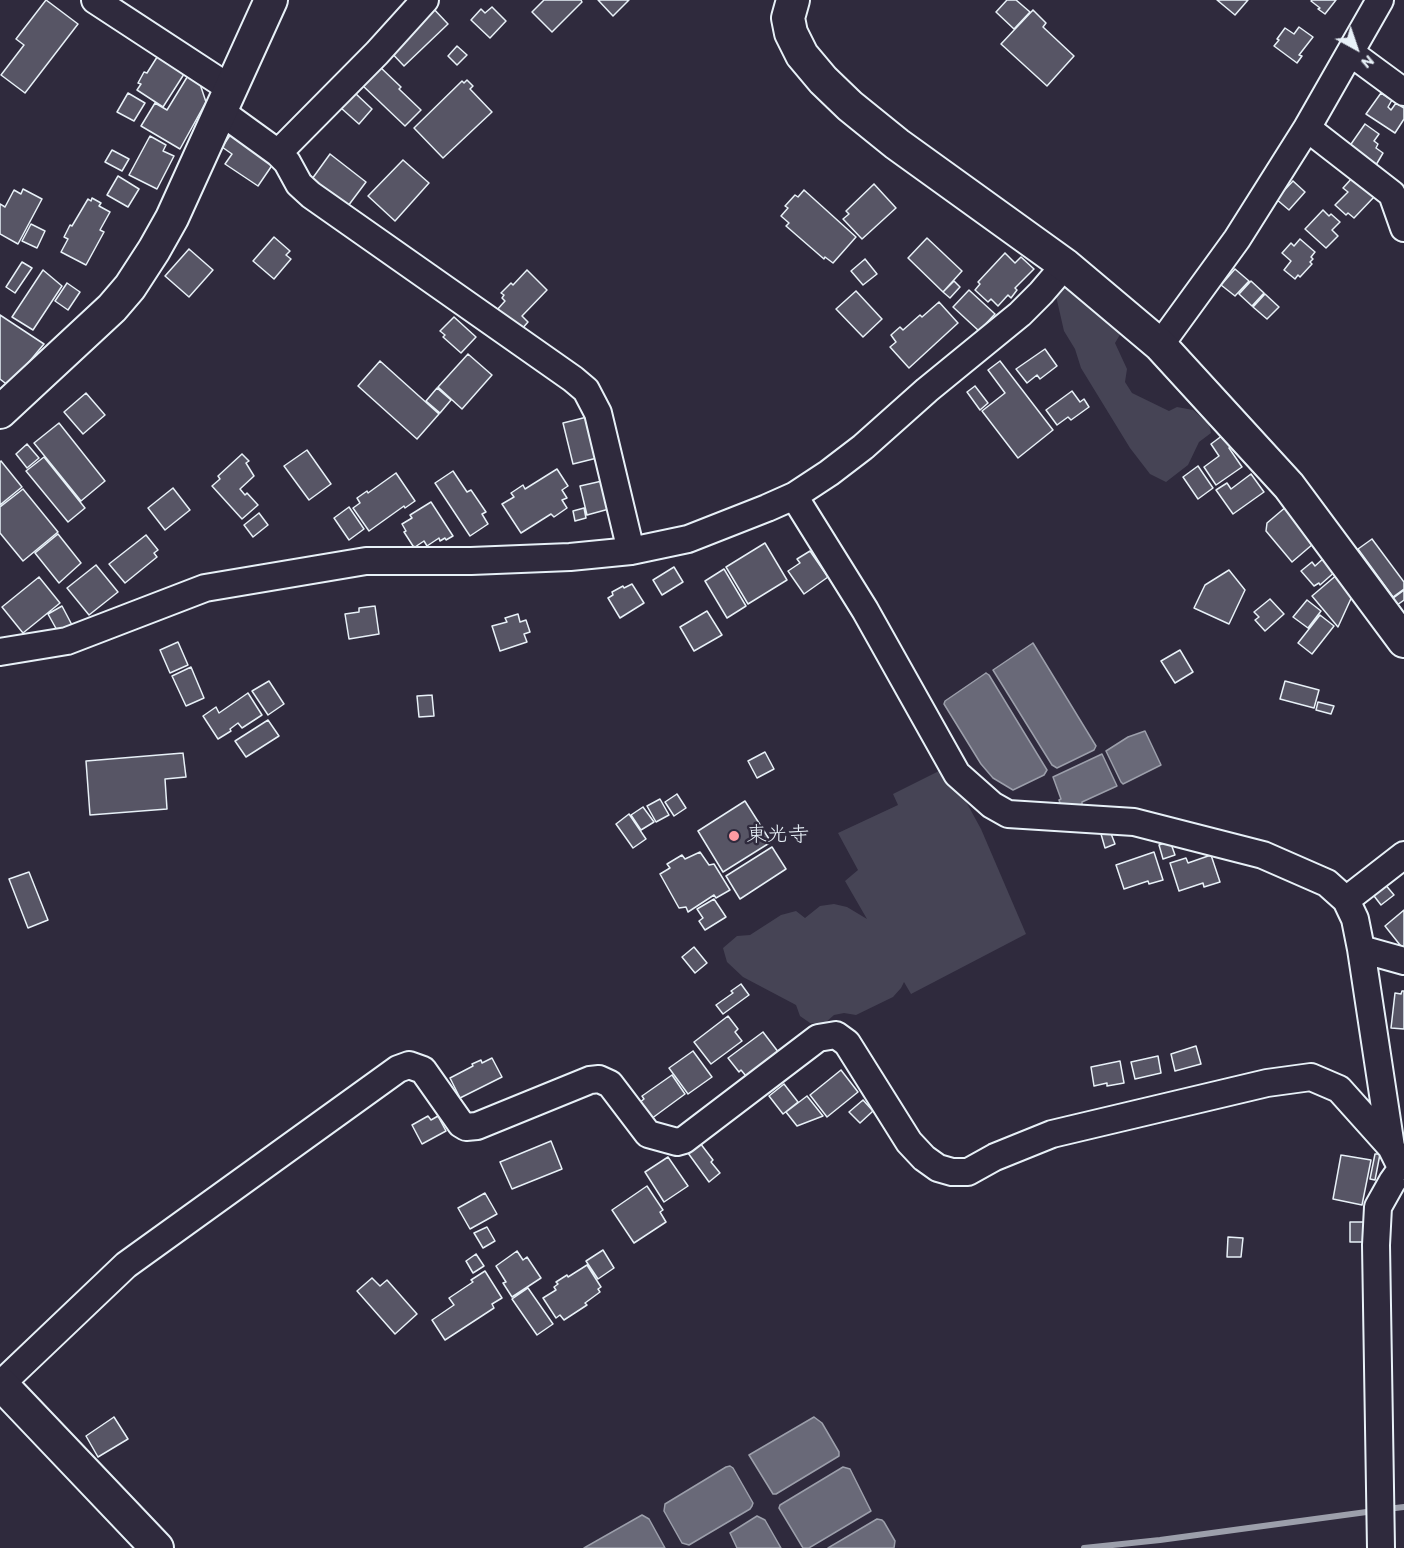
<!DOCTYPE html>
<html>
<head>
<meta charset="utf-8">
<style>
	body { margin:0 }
	#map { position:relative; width:1404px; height:1548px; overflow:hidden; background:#2f2a3d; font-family:Itim,sans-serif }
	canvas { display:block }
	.north { position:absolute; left:1326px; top:18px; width:60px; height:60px; -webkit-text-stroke:4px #2f2a3d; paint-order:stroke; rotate:140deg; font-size:16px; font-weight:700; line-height:24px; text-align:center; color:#e8f1f8 }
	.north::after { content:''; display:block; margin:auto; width:21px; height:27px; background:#e8f1f8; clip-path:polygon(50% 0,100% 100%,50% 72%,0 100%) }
</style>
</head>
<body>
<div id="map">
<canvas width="1404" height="1548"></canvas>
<div class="north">N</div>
</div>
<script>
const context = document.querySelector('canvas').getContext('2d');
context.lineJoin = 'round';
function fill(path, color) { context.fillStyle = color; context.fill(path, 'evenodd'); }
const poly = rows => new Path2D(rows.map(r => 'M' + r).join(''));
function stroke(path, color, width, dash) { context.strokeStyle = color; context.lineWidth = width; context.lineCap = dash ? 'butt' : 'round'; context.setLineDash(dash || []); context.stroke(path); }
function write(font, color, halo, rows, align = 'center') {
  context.font = font + ' Itim,"Klee One",sans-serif'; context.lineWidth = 5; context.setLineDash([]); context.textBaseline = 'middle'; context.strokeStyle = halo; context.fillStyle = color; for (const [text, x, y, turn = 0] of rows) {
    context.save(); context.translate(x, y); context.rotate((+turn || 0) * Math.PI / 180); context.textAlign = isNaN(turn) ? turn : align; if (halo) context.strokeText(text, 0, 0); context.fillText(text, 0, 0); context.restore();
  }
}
fill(poly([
	[1067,284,1078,296,1107,316,1121,333,1115,343,1127,369,1125,382,1132,393,1169,411,1177,407,1193,410,1209,424,1211,433,1199,442,1188,465,1166,482,1150,474,1130,448,1081,368,1075,349,1064,331,1056,296,1058,286],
	[947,767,981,829,1026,934,911,994,904,982,901,988,893,997,856,1015,844,1013,834,1015,825,1023,810,1023,800,1016,796,1005,743,977,727,962,723,948,737,936,750,935,781,915,796,911,805,918,820,906,834,904,847,907,867,919,845,881,858,870,838,833,898,805,893,794]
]), '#464455');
const water = poly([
	[1033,643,1096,746,1094,750,1057,768,1052,765,993,670,1033,643],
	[986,673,989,675,1047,770,1044,775,1013,790,993,778,981,764,944,704,945,701,986,673],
	[1145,731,1161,765,1123,784,1121,782,1106,751,1128,737,1145,731],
	[1102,754,1117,786,1082,802,1082,805,1062,809,1059,800,1061,799,1053,777,1102,754],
	[814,1417,822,1423,839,1452,839,1456,776,1494,773,1494,749,1455,814,1417],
	[730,1466,733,1468,753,1503,752,1506,750,1509,689,1545,682,1543,664,1511,665,1504,726,1467,730,1466],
	[843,1467,850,1469,871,1511,809,1548,803,1548,779,1508,780,1505,843,1467],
	[642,1515,649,1519,665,1548,584,1548,642,1515],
	[757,1516,765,1520,781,1548,737,1548,730,1533,757,1516],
	[877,1519,882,1520,884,1522,895,1541,894,1548,828,1548,877,1519]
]);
fill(water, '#696978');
stroke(water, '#9c9fab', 1.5);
stroke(poly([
	[1387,1509,1404,1507],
	[1084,1548,1160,1540,1374,1511]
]), '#9c9fab', 6);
const building = poly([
	[46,0,78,24,25,93,1,75,24,45,16,39,46,0],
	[544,0,581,0,582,2,552,32,532,12,544,0],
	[598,0,629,0,613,16,598,0],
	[1007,0,1016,0,1030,12,1014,29,996,12,1007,0],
	[1217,0,1248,0,1235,15,1217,0],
	[1312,0,1336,0,1325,14,1318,9,1320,8,1311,1,1312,0],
	[431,6,448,24,404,66,387,48,431,6],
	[492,7,506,21,490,38,471,20,481,9,485,13,492,7],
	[1033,10,1046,23,1043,27,1074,56,1047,86,1001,44,1033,10],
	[1299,27,1313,37,1299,55,1302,56,1297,63,1274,46,1279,40,1277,39,1285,28,1294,34,1299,27],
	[457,46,467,55,457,65,448,56,457,46],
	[159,54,186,71,163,107,137,90,141,84,138,83,144,72,147,73,159,54],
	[379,66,401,87,399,89,421,110,405,126,361,84,379,66],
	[189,74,199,81,206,102,180,149,141,126,155,103,167,110,189,74],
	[467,80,473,86,470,89,492,112,443,158,414,128,462,81,464,83,467,80],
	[128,93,145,103,134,121,117,112,128,93],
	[355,93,372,109,359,124,341,108,355,93],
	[1381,93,1392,100,1388,107,1391,110,1396,103,1404,108,1404,119,1395,133,1366,114,1381,93],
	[1365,124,1379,134,1374,141,1378,144,1376,148,1383,153,1376,165,1349,147,1365,124],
	[231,134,273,164,258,186,225,164,232,154,222,147,231,134],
	[150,136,166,145,163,151,174,156,157,189,129,175,150,136],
	[112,150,129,159,122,171,105,162,112,150],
	[330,154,366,182,348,206,312,179,330,154],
	[403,160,429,183,395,221,368,196,403,160],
	[118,176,139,189,128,207,107,195,118,176],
	[1353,177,1374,197,1354,218,1348,213,1346,215,1335,205,1348,192,1343,188,1353,177],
	[1293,181,1305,192,1289,210,1276,199,1293,181],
	[874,184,896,208,862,239,843,219,849,214,846,211,874,184],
	[23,189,42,199,18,244,0,234,0,204,5,207,14,190,21,194,23,189],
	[804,190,856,237,833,263,825,257,824,259,786,226,789,223,781,216,788,208,785,206,795,195,798,197,804,190],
	[92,198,101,203,99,206,110,212,100,230,104,232,86,265,61,252,68,239,64,237,70,225,72,226,88,199,91,201,92,198],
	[1323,210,1329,216,1331,214,1340,222,1332,230,1338,236,1326,248,1305,229,1323,210],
	[31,224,45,231,37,248,22,241,31,224],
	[274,237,290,251,286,255,291,259,274,279,253,261,274,237],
	[927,238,962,271,943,292,908,258,927,238],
	[1300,239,1315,252,1311,257,1313,259,1310,262,1312,264,1300,277,1298,275,1295,279,1284,270,1291,261,1282,253,1291,243,1294,246,1300,239],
	[189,249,213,270,189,297,165,276,189,249],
	[1005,253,1015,263,1021,257,1034,269,1015,288,1017,290,1011,298,1008,295,998,306,991,299,988,302,975,290,980,284,978,282,1005,253],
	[865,259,877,274,863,285,851,271,865,259],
	[22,262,32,268,15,293,6,287,22,262],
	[1235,269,1249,281,1235,296,1221,285,1235,269],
	[43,270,62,286,33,330,12,317,43,270],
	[527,270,547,290,522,316,528,322,521,330,496,311,505,301,502,298,504,295,501,293,511,283,513,285,527,270],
	[954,281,960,287,950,298,943,292,954,281],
	[1251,281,1264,293,1252,306,1239,294,1251,281],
	[67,283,80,292,68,310,55,301,67,283],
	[969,290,995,314,979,331,953,307,969,290],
	[856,291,882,319,863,337,836,309,856,291],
	[1265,294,1279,307,1267,319,1253,307,1265,294],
	[939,302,958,323,909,368,890,347,896,342,891,335,900,327,903,330,920,315,922,317,939,302],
	[0,315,44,344,9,386,0,379,0,315],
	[454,317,476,337,461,353,443,337,445,335,440,331,454,317],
	[1045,349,1057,366,1040,379,1037,375,1027,383,1016,369,1045,349],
	[468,354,492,375,462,409,438,387,468,354],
	[380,361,439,414,417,439,358,386,380,361],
	[1000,361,1053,430,1018,458,982,411,1005,393,988,370,1000,361],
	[975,386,988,403,980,410,967,392,975,386],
	[437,388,451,400,440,413,426,401,437,388],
	[1072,391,1080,402,1084,399,1089,407,1071,420,1068,417,1057,425,1046,410,1072,391],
	[86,393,105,415,83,434,64,412,86,393],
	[587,417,597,458,573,464,563,423,587,417],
	[59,423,105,481,81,501,34,443,59,423],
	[1223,435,1231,447,1229,448,1242,467,1216,485,1204,467,1219,456,1211,444,1223,435],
	[27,444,39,458,27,468,16,454,27,444],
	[307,450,331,484,309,500,284,466,307,450],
	[242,454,249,461,246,463,254,476,240,489,245,495,247,493,258,505,242,519,212,486,220,479,218,476,242,454],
	[44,457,85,508,68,522,26,471,44,457],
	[1,461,22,487,0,505,0,462,1,461],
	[1198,466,1213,488,1198,499,1183,477,1198,466],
	[557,469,568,486,562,490,567,498,562,500,567,508,554,517,551,514,521,533,502,504,514,497,511,493,523,485,525,489,557,469],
	[453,471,467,492,471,490,486,512,482,514,488,524,470,536,435,483,453,471],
	[396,473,415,501,405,508,404,506,369,531,353,508,360,503,357,498,367,491,368,493,396,473],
	[1251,474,1264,492,1233,514,1216,490,1227,483,1231,489,1251,474],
	[602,481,609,509,587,515,580,486,602,481],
	[173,488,190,510,165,530,148,508,173,488],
	[23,489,58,532,23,561,0,533,0,507,23,489],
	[431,502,453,536,446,540,445,538,440,541,439,538,427,546,424,541,415,547,413,546,404,532,406,531,402,524,412,518,410,515,431,502],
	[1287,506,1304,526,1301,529,1313,544,1292,562,1266,531,1267,523,1287,506],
	[349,507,364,529,349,540,334,518,349,507],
	[584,508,586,518,575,521,573,511,584,508],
	[259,513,268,525,253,537,244,525,259,513],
	[58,534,81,563,59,583,35,553,58,534],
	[146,535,158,550,154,553,157,557,125,583,109,564,146,535],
	[1372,539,1404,582,1404,589,1393,597,1358,549,1372,539],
	[765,543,787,580,748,604,726,567,765,543],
	[810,551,828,577,804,594,788,571,800,563,797,559,810,551],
	[1325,557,1337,570,1320,585,1319,583,1314,586,1301,571,1312,562,1315,566,1325,557],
	[96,565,118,592,89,615,67,588,96,565],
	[674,567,683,582,662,595,653,580,674,567],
	[724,569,746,606,727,618,705,581,724,569],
	[1229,570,1245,590,1229,624,1194,608,1205,585,1229,570],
	[1339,573,1354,592,1338,627,1312,596,1339,573],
	[39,577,60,603,23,633,2,607,39,577],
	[632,584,644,603,620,618,608,598,613,595,612,592,623,586,624,588,632,584],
	[1404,590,1404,600,1397,605,1392,599,1404,590],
	[1270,599,1284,614,1265,631,1255,620,1259,617,1254,612,1270,599],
	[1307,600,1321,611,1308,628,1293,617,1307,600],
	[62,606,72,625,58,632,48,614,62,606],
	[375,606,379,634,349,639,345,614,359,612,359,608,375,606],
	[707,611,722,635,694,651,680,627,707,611],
	[518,614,520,622,526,620,530,632,524,634,527,642,500,651,492,626,507,622,505,618,518,614],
	[1320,615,1334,626,1312,654,1298,643,1320,615],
	[178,642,188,665,170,673,160,650,178,642],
	[1180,650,1193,672,1175,683,1161,661,1180,650],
	[191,667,204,698,186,706,172,676,191,667],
	[269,681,284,704,268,715,252,691,269,681],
	[1285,681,1319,690,1314,708,1280,699,1285,681],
	[248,693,262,715,242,728,238,723,230,729,231,731,218,739,203,716,216,707,219,713,248,693],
	[432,695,434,716,419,717,417,696,432,695],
	[1318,702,1334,706,1331,714,1316,710,1318,702],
	[268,720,279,736,246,757,235,741,268,720],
	[765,752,774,769,757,778,748,761,765,752],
	[183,753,186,777,165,779,167,809,90,815,86,761,183,753],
	[677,794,686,808,674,816,665,802,677,794],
	[660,799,669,815,656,822,647,806,660,799],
	[745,801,771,842,723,872,698,831,745,801],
	[643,807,654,822,641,830,631,815,643,807],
	[629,814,646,839,633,848,616,824,629,814],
	[1110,831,1115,844,1105,848,1101,834,1110,831],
	[1170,841,1175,855,1163,859,1159,845,1170,841],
	[772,847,786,869,740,899,726,876,772,847],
	[700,852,709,865,714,864,730,890,716,898,714,895,688,912,686,907,679,908,660,874,670,868,667,864,682,855,685,859,700,852],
	[1154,852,1163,880,1149,884,1148,881,1124,889,1116,865,1154,852],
	[1211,855,1220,882,1204,887,1203,883,1179,891,1170,863,1186,858,1188,863,1211,855],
	[29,872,48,920,28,928,9,879,29,872],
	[1384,883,1394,895,1381,905,1371,892,1384,883],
	[714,899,726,917,705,930,699,921,703,918,697,909,714,899],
	[1404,910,1404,950,1385,926,1404,910],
	[694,947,707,963,695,973,682,957,694,947],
	[741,984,749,995,723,1014,716,1005,733,993,731,991,741,984],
	[1402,991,1404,991,1404,1029,1391,1028,1395,993,1401,994,1402,991],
	[728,1016,738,1029,735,1032,742,1041,711,1064,694,1042,728,1016],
	[763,1032,779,1053,746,1076,741,1070,739,1072,728,1058,763,1032],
	[1196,1046,1201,1064,1175,1071,1171,1054,1196,1046],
	[693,1051,712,1077,688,1094,669,1068,693,1051],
	[1158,1056,1161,1073,1135,1079,1131,1062,1158,1056],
	[492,1058,502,1077,460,1098,450,1078,473,1066,472,1064,481,1060,482,1063,492,1058],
	[1120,1061,1124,1083,1107,1086,1107,1083,1094,1086,1091,1067,1120,1061],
	[841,1070,858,1092,827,1117,810,1095,841,1070],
	[672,1075,685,1094,651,1119,639,1103,644,1099,642,1096,672,1075],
	[784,1084,798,1102,783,1114,769,1096,784,1084],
	[807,1096,823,1116,797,1126,786,1112,807,1096],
	[863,1100,873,1111,860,1123,849,1112,863,1100],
	[428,1116,431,1120,438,1116,446,1131,422,1144,412,1125,428,1116],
	[551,1141,562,1169,512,1189,500,1162,551,1141],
	[700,1143,713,1160,711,1162,720,1173,709,1182,688,1153,700,1143],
	[1375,1154,1380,1154,1375,1180,1370,1179,1375,1154],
	[1341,1155,1371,1160,1362,1205,1333,1199,1341,1155],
	[668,1157,688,1186,664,1202,645,1172,668,1157],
	[647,1186,663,1210,660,1212,666,1222,634,1243,612,1210,647,1186],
	[485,1193,497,1214,470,1229,458,1208,485,1193],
	[1350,1222,1366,1222,1366,1242,1350,1242,1350,1222],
	[487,1227,495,1241,483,1248,474,1233,487,1227],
	[1228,1237,1243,1238,1241,1257,1227,1257,1228,1237],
	[603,1250,614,1268,598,1279,586,1261,603,1250],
	[517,1251,523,1260,527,1257,541,1278,512,1297,503,1283,506,1282,496,1266,517,1251],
	[476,1254,484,1266,473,1273,466,1261,476,1254],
	[587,1265,601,1287,598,1289,600,1292,585,1303,587,1305,564,1320,560,1315,556,1318,543,1298,556,1290,554,1287,558,1284,556,1282,567,1275,568,1277,587,1265],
	[485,1271,502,1298,492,1304,494,1308,445,1340,432,1320,454,1305,449,1298,473,1282,471,1280,485,1271],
	[372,1278,380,1286,387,1280,417,1314,395,1334,357,1291,372,1278],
	[528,1288,553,1324,537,1335,512,1299,528,1288],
	[114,1417,128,1439,98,1457,86,1436,114,1417]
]);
fill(building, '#575565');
stroke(building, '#e8f1f8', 1.5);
const minor = poly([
	[95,0,231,89],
	[1351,53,1404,92],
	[220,111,278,153,287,162,299,184,311,195,573,379,586,390,598,413,631,551],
	[1307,128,1392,194,1404,228],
	[278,153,377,53,425,0],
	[1160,345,1237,239,1307,128,1380,0],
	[794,496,865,610,957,774,992,805,1008,814,1134,822,1263,855,1327,883,1346,900,1355,919,1361,949,1391,1147],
	[0,652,67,641,205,588,366,561,471,561,570,557,631,551,688,539,767,508,794,496,829,473,863,447,927,390,1020,314,1041,293,1065,265],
	[1346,900,1404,855],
	[1361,949,1404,961],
	[0,1385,126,1265,398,1069,409,1065,423,1070,461,1124,466,1127,477,1126,590,1080,599,1079,610,1084,648,1134,677,1142,684,1140,818,1038,836,1035,847,1043,909,1142,924,1158,938,1168,952,1172,968,1172,995,1157,1052,1134,1267,1083,1311,1077,1339,1089,1391,1147,1401,1167],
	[1381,1548,1376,1245,1378,1207,1392,1182,1404,1165]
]);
const tertiary = poly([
	[793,0,788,18,791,33,802,55,823,80,850,106,897,144,1065,265,1160,345,1289,486,1404,641],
	[0,412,112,308,130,287,154,250,172,218,271,0],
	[0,1383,157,1548]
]);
stroke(minor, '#e8f1f8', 30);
stroke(tertiary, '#e8f1f8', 36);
stroke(minor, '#2f2a3d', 26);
stroke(tertiary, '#2f2a3d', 32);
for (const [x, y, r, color] of [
	[734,836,6,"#ff9aa2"]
]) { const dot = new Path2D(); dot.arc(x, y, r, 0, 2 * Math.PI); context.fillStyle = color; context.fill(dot); stroke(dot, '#2f2a3d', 2); }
write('21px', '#e8f1f8', '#2f2a3d', [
	["東光寺",746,836]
], 'left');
</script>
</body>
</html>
